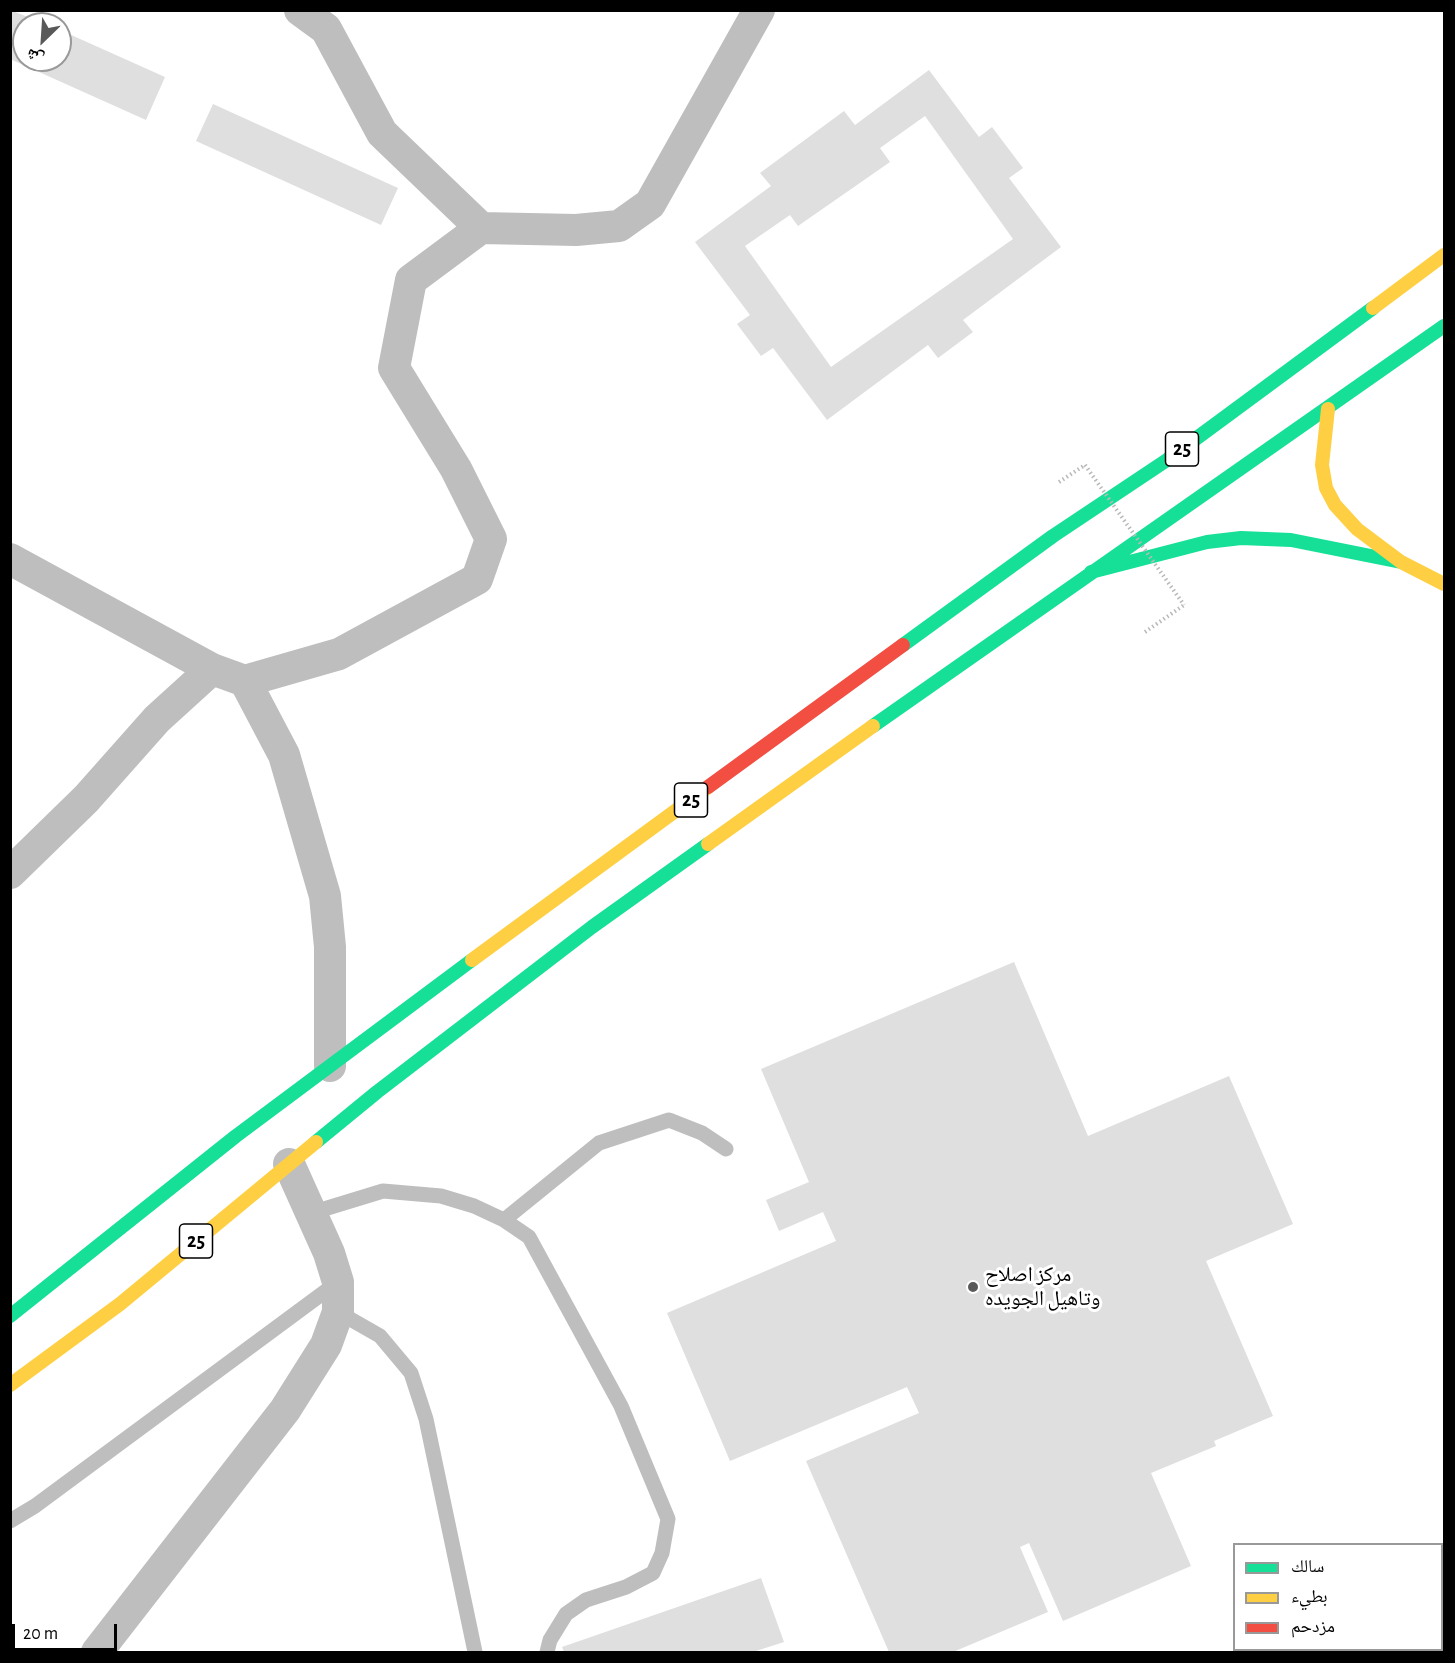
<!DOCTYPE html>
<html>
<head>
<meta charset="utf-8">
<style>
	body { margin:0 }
	#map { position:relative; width:1455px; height:1663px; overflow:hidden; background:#fff; font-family:"Alegreya Sans","Noto Naskh Arabic",sans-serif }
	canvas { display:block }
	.frame { position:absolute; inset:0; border:12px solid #000; pointer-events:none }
	.legend { position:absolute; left:1233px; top:1543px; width:210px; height:108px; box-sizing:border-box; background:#fff; border:2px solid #999; margin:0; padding:8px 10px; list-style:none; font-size:18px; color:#000 }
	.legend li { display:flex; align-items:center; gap:12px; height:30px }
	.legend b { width:30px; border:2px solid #999 }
	.north { position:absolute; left:12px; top:12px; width:60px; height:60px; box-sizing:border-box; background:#fff; border:2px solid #999; border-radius:50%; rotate:205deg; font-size:16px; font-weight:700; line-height:24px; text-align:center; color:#000 }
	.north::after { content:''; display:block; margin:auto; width:21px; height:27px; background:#595959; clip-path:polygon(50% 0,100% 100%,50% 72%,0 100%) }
	.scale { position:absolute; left:12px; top:1624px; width:105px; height:27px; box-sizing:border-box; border:3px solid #000; border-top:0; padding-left:8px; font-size:18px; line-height:21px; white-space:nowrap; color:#000; -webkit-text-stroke:4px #fff; paint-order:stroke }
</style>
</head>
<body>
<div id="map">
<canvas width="1455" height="1663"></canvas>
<div class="frame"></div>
<ul class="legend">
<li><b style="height:8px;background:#16e098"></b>سالك</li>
<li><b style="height:8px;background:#ffcf43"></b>بطيء</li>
<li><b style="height:8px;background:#f24e42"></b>مزدحم</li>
</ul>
<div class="north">ش</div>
<div class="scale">20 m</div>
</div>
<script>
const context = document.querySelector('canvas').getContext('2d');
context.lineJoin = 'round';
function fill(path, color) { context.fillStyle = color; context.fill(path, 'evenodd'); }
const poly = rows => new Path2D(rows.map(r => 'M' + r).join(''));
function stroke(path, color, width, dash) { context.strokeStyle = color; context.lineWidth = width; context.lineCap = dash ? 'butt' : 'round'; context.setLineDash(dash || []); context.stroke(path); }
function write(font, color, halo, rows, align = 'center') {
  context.font = font + ' "Alegreya Sans","Noto Naskh Arabic",sans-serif'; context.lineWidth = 6; context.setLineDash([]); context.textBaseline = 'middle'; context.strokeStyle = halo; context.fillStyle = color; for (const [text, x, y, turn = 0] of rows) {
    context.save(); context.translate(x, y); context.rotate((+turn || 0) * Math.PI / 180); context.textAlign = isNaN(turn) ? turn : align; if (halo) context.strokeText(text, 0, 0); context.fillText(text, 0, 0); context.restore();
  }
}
fill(poly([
	[10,10,46,24,24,24,24,60,60,60,60,30,165,77,146,120,10,59],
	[929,70,979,137,992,127,1023,168,1009,178,1061,247,963,320,973,332,938,358,928,345,827,420,773,348,761,356,737,324,750,315,695,242,771,186,760,173,844,111,855,125],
	[925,116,1013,239,831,367,745,246,790,215,798,226,890,162,880,148],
	[213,104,398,188,381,225,196,141],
	[1014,962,1088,1136,1229,1076,1293,1224,1206,1261,1273,1416,1214,1441,1216,1446,1151,1473,1191,1566,1063,1621,1029,1543,1020,1547,1048,1612,953,1652,889,1652,806,1461,919,1413,907,1387,730,1461,667,1313,836,1241,823,1212,779,1231,766,1200,809,1182,761,1069],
	[761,1578,784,1642,753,1652,564,1652,562,1647]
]), '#dfdfdf');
stroke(poly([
	[1059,482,1085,465],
	[1145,632,1184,605]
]), '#b9b9b9', 4, [1.5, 3]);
stroke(poly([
	[311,1213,383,1191,441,1196,474,1206,504,1220,529,1237,621,1406,668,1519,662,1553,653,1573,626,1587,586,1600,566,1614,550,1640,547,1652],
	[504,1220,599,1143,669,1120,702,1133,726,1149],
	[338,1312,380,1336,411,1373,426,1419,475,1652],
	[10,1521,35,1506,338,1282]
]), '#bebebe', 15);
stroke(poly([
	[300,10,326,29,382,133,481,228],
	[10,559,212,669,245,681,284,755,325,896,330,947,330,1066],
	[245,681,339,654,477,579,491,539,456,469,394,368,411,280,481,228,576,230,619,226,650,204,759,10],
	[10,873,86,799,157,719,212,669],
	[97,1652,285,1410,326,1345,338,1312,338,1282,329,1253,289,1164]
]), '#bebebe', 32);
stroke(poly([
	[1091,572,1207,542,1241,538,1291,540,1401,562],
	[903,645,1053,536,1167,460,1373,308],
	[873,726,1444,326],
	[316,1142,377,1092,592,927,708,844],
	[10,1316,236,1136,472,960]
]), '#16e098', 14);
stroke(poly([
	[1373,308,1444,255],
	[1328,409,1322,465,1326,488,1335,505,1357,529,1401,562,1444,584],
	[708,844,873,726],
	[472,960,708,787],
	[10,1385,120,1304,316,1142]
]), '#ffcf43', 14);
stroke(poly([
	[708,787,903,645]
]), '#f24e42', 14);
stroke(poly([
	[1085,465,1184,605]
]), '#b9b9b9', 4, [1.5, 3]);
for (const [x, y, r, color] of [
	[973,1287,6,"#595959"]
]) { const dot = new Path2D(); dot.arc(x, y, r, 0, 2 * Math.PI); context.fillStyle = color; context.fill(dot); stroke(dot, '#fff', 2); }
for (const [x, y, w] of [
	[1182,449,33],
	[691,800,33],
	[196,1241,33]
]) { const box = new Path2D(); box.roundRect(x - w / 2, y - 17, w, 34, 4.5); context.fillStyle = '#fff'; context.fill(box); stroke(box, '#000', 1.5); }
write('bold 20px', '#000', null, [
	["25",1182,449],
	["25",691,800],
	["25",196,1241]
]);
write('21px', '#000', '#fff', [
	["مركز اصلاح",985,1275],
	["وتاهيل الجويده",985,1299]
], 'left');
</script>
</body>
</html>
